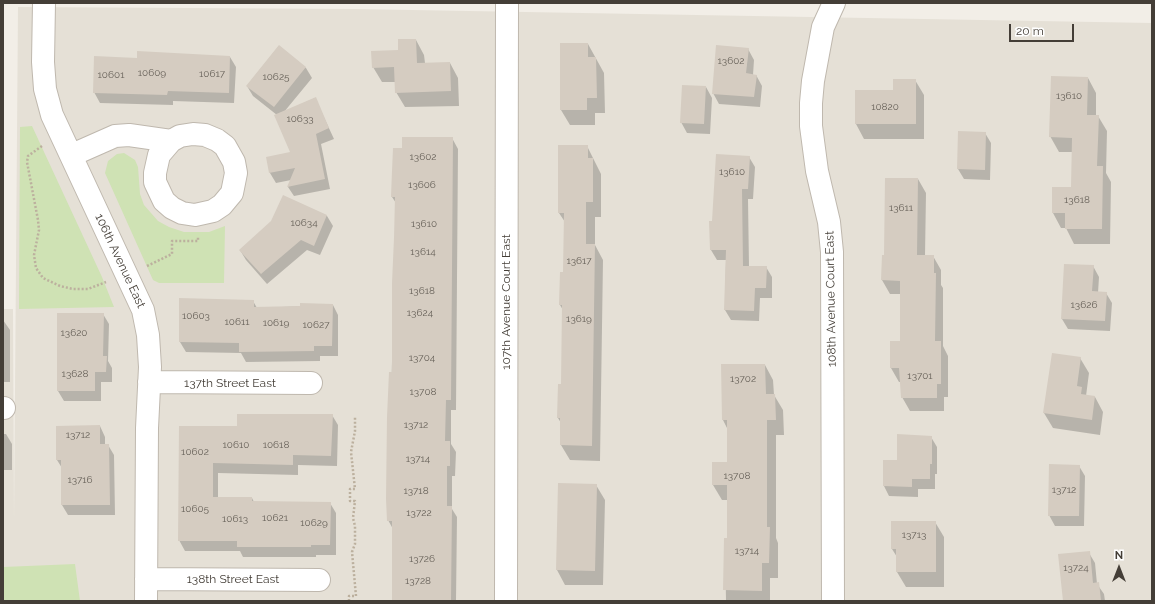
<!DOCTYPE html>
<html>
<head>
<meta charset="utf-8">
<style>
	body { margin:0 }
	#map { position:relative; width:1155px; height:604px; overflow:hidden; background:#f2eee7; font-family:Raleway,sans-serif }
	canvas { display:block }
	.frame { position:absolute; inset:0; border:4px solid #443e37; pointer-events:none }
	.north { position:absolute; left:1099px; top:548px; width:40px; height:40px; -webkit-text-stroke:3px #fff; paint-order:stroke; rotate:0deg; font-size:11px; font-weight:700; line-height:16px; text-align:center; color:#443e37 }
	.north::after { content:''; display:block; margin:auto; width:14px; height:18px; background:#443e37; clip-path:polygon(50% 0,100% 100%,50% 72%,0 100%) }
	.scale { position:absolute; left:1009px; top:24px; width:65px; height:18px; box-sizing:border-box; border:2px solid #443e37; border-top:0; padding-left:5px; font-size:12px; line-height:14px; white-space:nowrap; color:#443e37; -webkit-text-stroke:3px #fff; paint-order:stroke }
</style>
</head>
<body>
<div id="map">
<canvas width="1155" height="604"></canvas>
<div class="frame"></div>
<div class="north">N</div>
<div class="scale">20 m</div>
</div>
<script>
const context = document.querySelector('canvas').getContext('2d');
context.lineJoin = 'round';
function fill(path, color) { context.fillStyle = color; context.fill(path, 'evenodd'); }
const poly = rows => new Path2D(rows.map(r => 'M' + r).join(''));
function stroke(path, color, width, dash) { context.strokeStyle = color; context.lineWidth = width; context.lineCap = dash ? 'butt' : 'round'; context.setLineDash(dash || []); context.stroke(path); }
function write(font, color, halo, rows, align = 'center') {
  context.font = font + ' Raleway,sans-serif'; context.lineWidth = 3.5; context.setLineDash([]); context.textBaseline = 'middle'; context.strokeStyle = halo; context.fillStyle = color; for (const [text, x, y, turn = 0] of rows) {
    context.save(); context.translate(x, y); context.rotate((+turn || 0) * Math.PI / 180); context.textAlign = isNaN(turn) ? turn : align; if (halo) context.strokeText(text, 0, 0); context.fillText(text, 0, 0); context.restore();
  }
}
fill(poly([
	[18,7,355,9,1152,23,1152,601,14,601,14,567,3,567,3,309,13,309,14,520]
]), '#e5e0d6');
fill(poly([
	[32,126,102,277,114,307,19,309,20,127],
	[124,153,135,160,138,167,140,194,144,205,158,221,169,227,184,232,209,232,225,226,224,283,159,283,153,280,105,173,108,161,117,154],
	[75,564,80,601,3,601,3,567]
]), '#cfe2b4');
fill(poly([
	[416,40,424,55,425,63,450,63,458,78,459,106,405,107,396,92,396,82,382,82,373,67],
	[588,44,604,73,605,113,595,113,595,125,570,125,561,110],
	[279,46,306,68,312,78,284,112,315,98,334,139,321,144,330,189,294,196,288,187,291,180,276,183,270,173,267,158,291,153,277,115,253,96,247,86],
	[748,49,754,60,753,75,756,75,762,86,760,107,719,104,713,93],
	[230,57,236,67,234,103,173,101,173,105,100,103,94,92,138,59],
	[1088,78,1096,93,1096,116,1098,116,1107,131,1106,173,1111,182,1110,244,1074,244,1066,228,1061,228,1053,213,1072,188,1073,152,1059,152,1050,136],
	[915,80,924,95,924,139,864,139,856,124,894,91],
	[706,87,712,98,710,134,687,133,681,122],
	[959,132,985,133,991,143,990,180,964,179,958,169],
	[452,138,458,149,456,410,451,410,451,444,456,452,455,476,452,476,452,509,457,517,456,601,393,601,393,529,388,520,396,203,392,197,403,148],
	[587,146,601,174,601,217,595,217,595,245,603,260,600,461,570,460,561,445,561,423,558,418,562,385,563,310,560,305,561,273,564,273,565,222,559,213],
	[749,157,755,167,753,199,748,199,749,267,766,267,772,277,772,298,760,298,759,321,731,320,725,310,726,260,717,260,711,250,710,222,712,222],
	[918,179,926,193,925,256,933,256,941,270,941,285,943,288,943,346,948,356,948,397,944,397,944,411,910,411,902,397,901,382,899,382,891,368,901,342,901,294,890,294,882,280,883,256,885,256],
	[283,197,327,216,333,226,320,255,307,250,267,284,246,260,240,250,272,222],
	[1093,266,1099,277,1098,293,1106,293,1112,303,1110,331,1068,329,1062,319],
	[253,301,257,308,333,305,338,315,338,356,320,356,320,361,246,362,241,353,186,352,180,342],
	[103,314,109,324,108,361,112,368,112,382,101,382,101,401,64,401,58,391],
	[3,320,10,330,10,382,3,382],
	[1053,354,1080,358,1089,373,1086,396,1095,397,1103,412,1100,435,1053,428,1044,413],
	[722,365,765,365,773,380,774,395,783,410,784,435,776,435,776,538,778,543,778,578,770,578,770,601,726,601,725,539,728,539,728,500,722,500,713,485,728,463,728,430,723,420],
	[332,415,338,425,337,466,298,465,298,475,218,473,218,498,252,498,254,502,330,503,336,513,336,555,316,555,316,557,243,557,240,551,185,551,179,540,180,427,238,427],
	[100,426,105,437,105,445,108,445,114,455,115,515,68,515,62,505,62,468,57,460],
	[3,434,6,434,12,444,12,470,3,470],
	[931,437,937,447,937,474,935,474,935,489,918,489,918,497,889,496,884,486,884,461,898,461],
	[1079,466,1085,476,1084,526,1055,526,1049,515],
	[596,485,605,500,603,585,565,585,557,570],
	[935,522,944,537,944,587,906,587,897,572,897,557,892,549],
	[1089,553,1095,563,1097,584,1104,594,1105,601,1064,601]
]), '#0003');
fill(poly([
	[398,39,416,39,417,63,450,62,451,91,395,93,394,67,372,68,371,51,398,50],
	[560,43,588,43,588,57,596,57,597,98,587,98,587,110,560,110],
	[279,45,306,67,274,107,246,86],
	[716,45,749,48,746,73,757,75,754,97,712,94],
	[137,51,230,56,229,93,168,91,167,95,93,93,94,56,137,58],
	[1051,76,1088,77,1087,115,1099,115,1097,166,1103,166,1102,229,1065,229,1065,213,1052,213,1052,187,1071,187,1072,138,1049,137],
	[893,79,916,79,916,124,855,124,855,90,893,90],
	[682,85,706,86,704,124,680,123],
	[316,97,329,128,316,134,325,179,287,187,295,168,269,173,266,157,290,152,274,115],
	[958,131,986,132,985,170,957,169],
	[402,137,453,137,451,400,446,400,445,441,450,441,450,466,447,466,447,506,452,506,451,601,392,600,392,521,387,521,386,499,387,417,389,372,392,372,392,283,394,238,395,197,391,197,392,171,393,148,402,148],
	[558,145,588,145,588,158,593,158,593,202,586,202,586,244,595,244,592,446,560,445,560,418,557,418,558,384,561,384,562,305,559,305,560,272,563,272,564,213,558,213],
	[716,154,750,156,748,189,742,189,743,266,767,266,766,288,755,288,754,311,724,310,726,250,710,250,709,221,712,221],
	[885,178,918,178,917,255,934,255,934,273,936,273,935,341,941,341,941,384,937,384,937,398,901,398,899,368,890,368,890,341,900,341,900,281,881,280,882,255,884,255],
	[283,195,327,215,314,246,301,240,261,274,239,250,271,221],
	[1064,264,1094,265,1092,291,1107,292,1105,321,1061,319],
	[179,298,254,300,254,307,300,306,300,303,333,304,332,346,314,346,314,351,239,352,239,343,179,342],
	[57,313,104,313,103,356,107,356,106,372,95,372,95,391,57,391],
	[1052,353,1081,357,1077,386,1082,387,1081,394,1095,396,1092,420,1043,413],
	[721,364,765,364,766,394,775,394,776,420,767,420,767,527,770,527,769,563,762,563,762,591,723,590,724,538,727,538,727,485,712,485,712,462,727,462,727,420,722,420],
	[237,414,333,414,331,456,293,455,293,465,213,463,213,497,252,497,252,501,331,502,330,545,311,545,311,547,237,547,237,541,178,541,179,426,237,426],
	[100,425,100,444,109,444,110,505,61,505,61,460,56,460,56,426],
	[897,434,932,436,932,464,930,464,930,479,912,479,912,487,883,486,883,460,897,460],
	[1049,464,1080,465,1079,516,1048,516],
	[558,483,597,484,595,571,556,570],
	[891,521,936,521,936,572,896,572,896,549,891,549],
	[1090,551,1093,583,1099,582,1101,601,1063,601,1058,554]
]), '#d5ccc1');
const minor = poly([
	[44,3,43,62,45,89,52,115,143,310,148,335,150,367,147,428,146,601],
	[72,155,115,136,129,135,171,141,159,155,155,173,155,182,164,201,172,208,182,213,195,215,213,211,222,205,232,193,236,173,234,162,225,146,217,140,205,135,193,134,180,136,171,141],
	[149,382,311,383],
	[3,408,4,408],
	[146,579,319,580],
	[506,601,507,3],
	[833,601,832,252,829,222,817,171,811,126,811,103,813,81,823,27,834,3]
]);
stroke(minor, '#bfb8ae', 24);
stroke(poly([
	[42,146,28,156,27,162,38,220,39,230,34,255,36,268,43,278,60,286,73,289,88,289,106,282],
	[147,266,172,254,172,241,198,241,198,236],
	[349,601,349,596,356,596,352,552,355,544,355,526,353,518,355,501,350,501,350,489,355,489,351,452,355,431,355,416]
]), '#bcb09e', 2.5, [2, 2]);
stroke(minor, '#fff', 22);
write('10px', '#68625a', null, [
	["13602",731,61],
	["10609",152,73],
	["10617",212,74],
	["10601",111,75],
	["10625",276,77],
	["13610",1069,96],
	["10820",885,107],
	["10633",300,119],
	["13602",423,157],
	["13610",732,172],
	["13606",422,185],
	["13618",1077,200],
	["13611",901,208],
	["10634",304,223],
	["13610",424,224],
	["13614",423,252],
	["13617",579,261],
	["13618",422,291],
	["13626",1084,305],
	["13624",420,313],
	["10603",196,316],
	["13619",579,319],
	["10611",237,322],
	["10619",276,323],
	["10627",316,325],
	["13620",74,333],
	["13704",422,358],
	["13628",75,374],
	["13701",920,376],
	["13702",743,379],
	["13708",423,392],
	["13712",416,425],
	["13712",78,435],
	["10610",236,445],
	["10618",276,445],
	["10602",195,452],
	["13714",418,459],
	["13708",737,476],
	["13716",80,480],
	["13712",1064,490],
	["13718",416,491],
	["10605",195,509],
	["13722",419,513],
	["10621",275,518],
	["10613",235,519],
	["10629",314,523],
	["13713",914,535],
	["13714",747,551],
	["13726",422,559],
	["13724",1076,568],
	["13728",418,581]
]);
write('12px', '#443e37', '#fff', [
	["106th Avenue East",120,261,65],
	["108th Avenue Court East",831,299,-91],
	["107th Avenue Court East",506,302,-90],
	["137th Street East",230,383],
	["138th Street East",233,579]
]);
</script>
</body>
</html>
